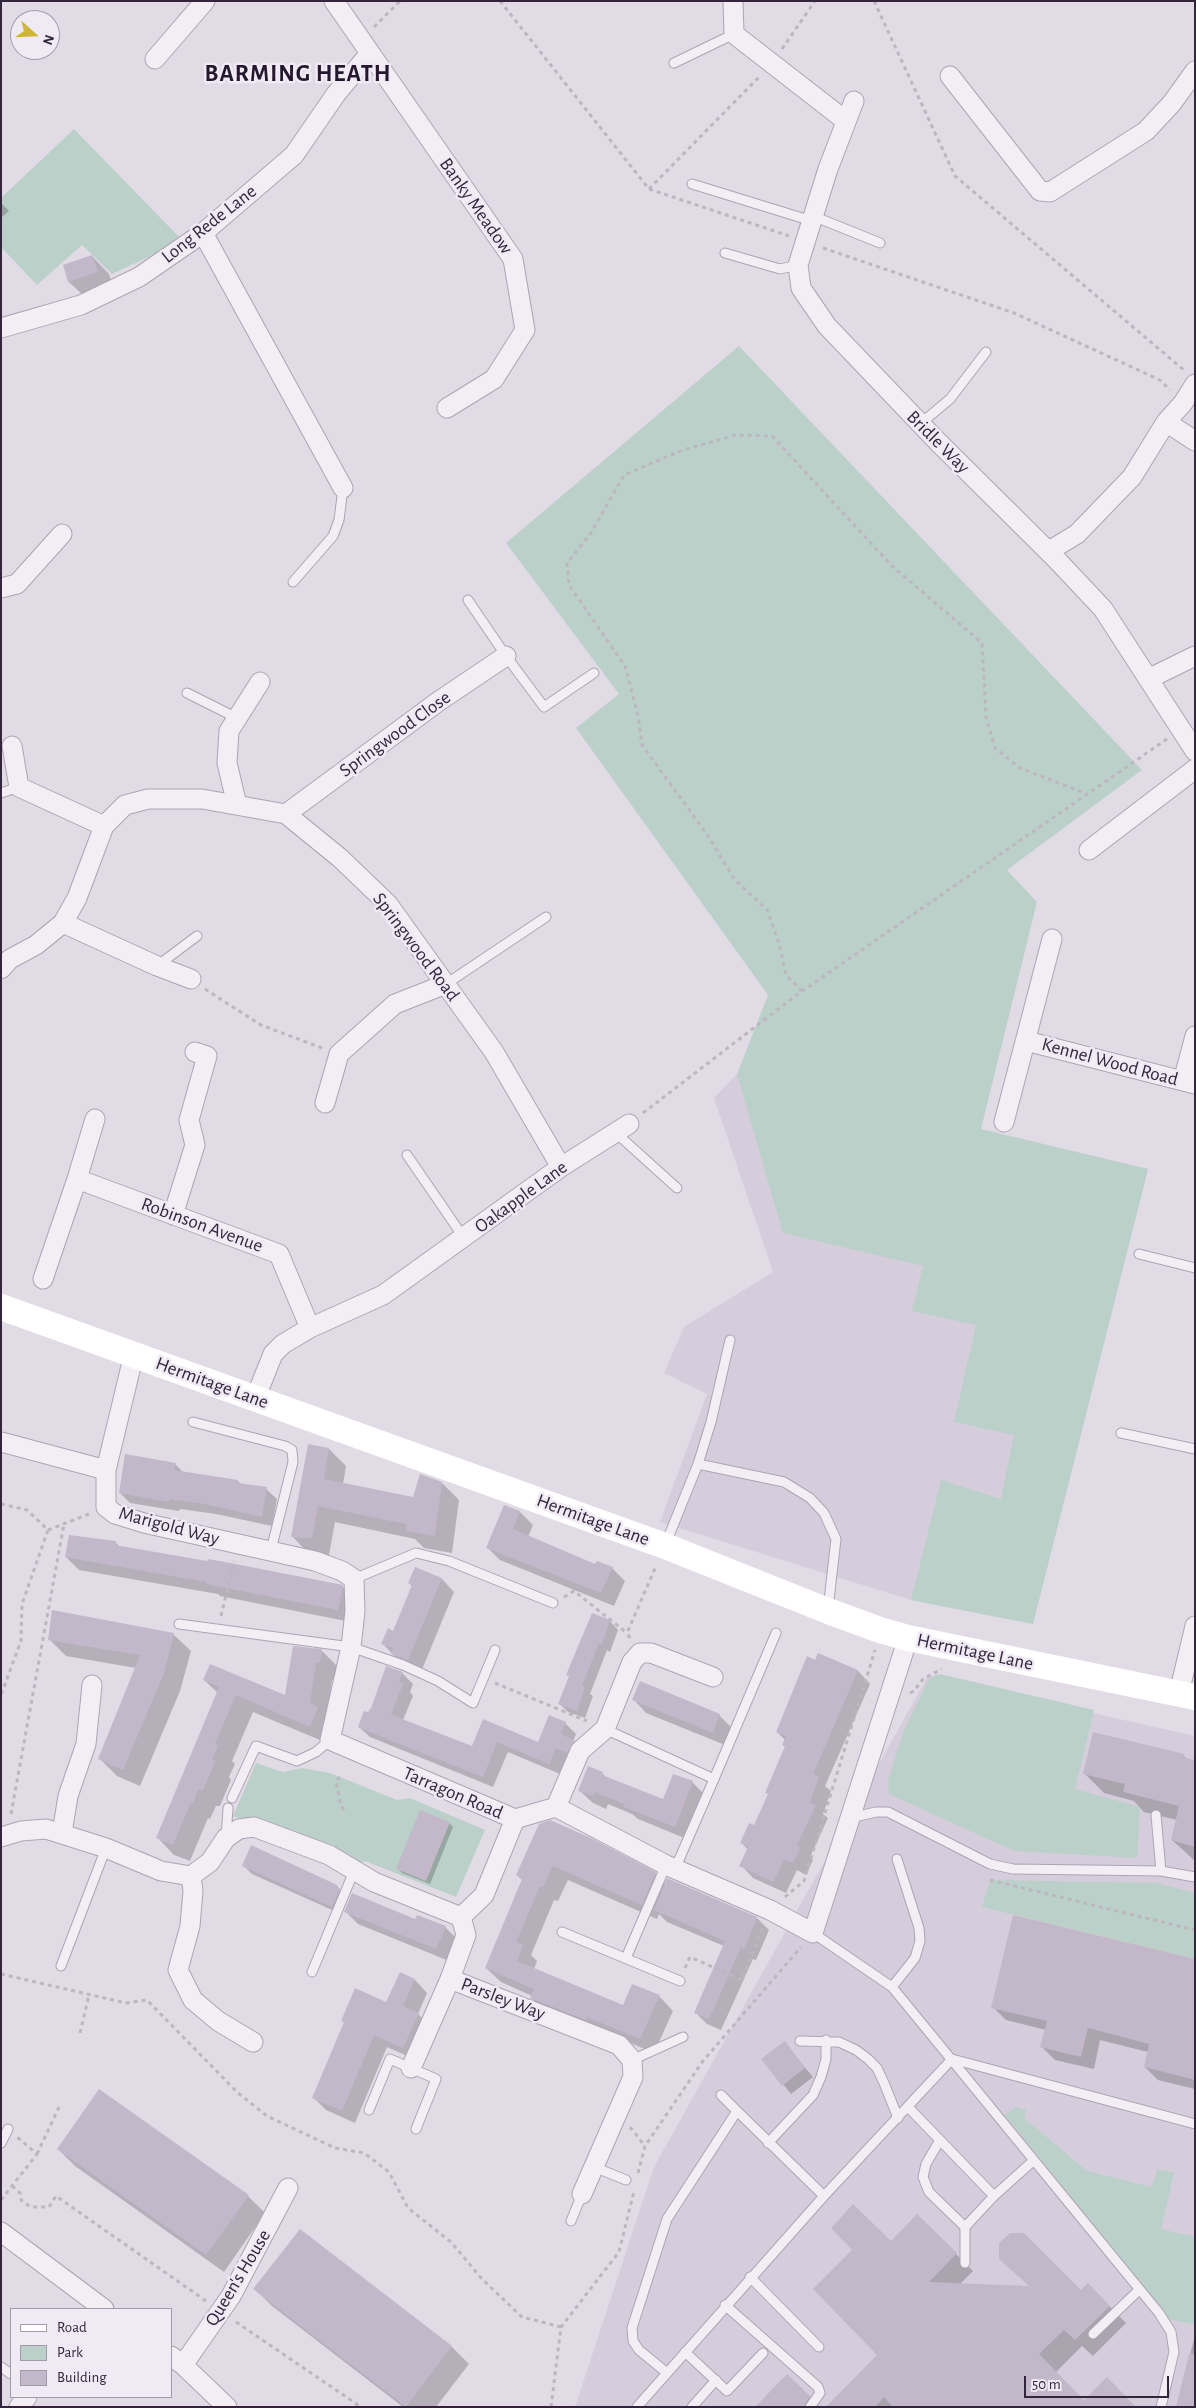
<!DOCTYPE html>
<html>
<head>
<meta charset="utf-8">
<style>
	body { margin:0 }
	#map { position:relative; width:1196px; height:2408px; overflow:hidden; background:#e1dbe6; font-family:"Alegreya Sans",sans-serif }
	canvas { display:block }
	.frame { position:absolute; inset:0; border:2px solid #33253c; pointer-events:none }
	.legend { position:absolute; left:10px; top:2308px; width:162px; height:90px; box-sizing:border-box; background:#efeaf4; border:1px solid #a49baa; margin:0; padding:6px 9px; list-style:none; font-size:15px; color:#33253c }
	.legend li { display:flex; align-items:center; gap:10px; height:25px }
	.legend b { width:25px; border:1px solid #a49baa }
	.north { position:absolute; left:10px; top:10px; width:50px; height:50px; box-sizing:border-box; background:#efeaf4; border:1px solid #a49baa; border-radius:50%; rotate:110deg; font-size:14px; font-weight:700; line-height:20px; text-align:center; color:#33253c }
	.north::after { content:''; display:block; margin:auto; width:18px; height:22px; background:#d1b43a; clip-path:polygon(50% 0,100% 100%,50% 72%,0 100%) }
	.scale { position:absolute; left:1024px; top:2376px; width:145px; height:22px; box-sizing:border-box; border:2px solid #33253c; border-top:0; padding-left:6px; font-size:15px; line-height:18px; white-space:nowrap; color:#33253c; -webkit-text-stroke:4px #efeaf4; paint-order:stroke }
</style>
</head>
<body>
<div id="map">
<canvas width="1196" height="2408"></canvas>
<div class="frame"></div>
<ul class="legend">
<li><b style="height:6px;background:#fff"></b>Road</li>
<li><b style="height:14px;background:#bcd0ca"></b>Park</li>
<li><b style="height:14px;background:#c2b8c9"></b>Building</li>
</ul>
<div class="north">N</div>
<div class="scale">50 m</div>
</div>
<script>
const context = document.querySelector('canvas').getContext('2d');
context.lineJoin = 'round';
function fill(path, color) { context.fillStyle = color; context.fill(path, 'evenodd'); }
const poly = rows => new Path2D(rows.map(r => 'M' + r).join(''));
function stroke(path, color, width, dash) { context.strokeStyle = color; context.lineWidth = width; context.lineCap = dash ? 'butt' : 'round'; context.setLineDash(dash || []); context.stroke(path); }
function write(font, color, halo, rows, align = 'center') {
  context.font = font + ' "Alegreya Sans",sans-serif'; context.lineWidth = 5; context.setLineDash([]); context.textBaseline = 'middle'; context.strokeStyle = halo; context.fillStyle = color; for (const [text, x, y, turn = 0] of rows) {
    context.save(); context.translate(x, y); context.rotate((+turn || 0) * Math.PI / 180); context.textAlign = isNaN(turn) ? turn : align; if (halo) context.strokeText(text, 0, 0); context.fillText(text, 0, 0); context.restore();
  }
}
fill(poly([
	[737,1074,1148,1169,1033,1624,911,1600,660,1522,707,1394,664,1373,684,1327,773,1272,714,1098],
	[928,1676,1195,1736,1195,2407,575,2407,654,2167]
]), '#d5cddb');
fill(poly([
	[74,129,183,241,112,274,82,245,37,285,1,247,1,198],
	[739,346,1142,770,1007,870,1037,902,981,1129,1148,1169,1033,1624,911,1600,941,1480,1001,1499,1014,1435,954,1422,976,1325,912,1311,923,1266,783,1233,737,1074,768,995,576,728,619,694,506,543],
	[940,1674,1094,1710,1075,1789,1140,1807,1137,1858,1014,1851,889,1794,888,1781,904,1730,927,1683,933,1676],
	[256,1763,283,1772,302,1768,330,1773,397,1800,410,1798,485,1830,456,1897,365,1861,356,1865,339,1854,233,1816],
	[990,1880,1157,1883,1195,1893,1195,1959,982,1907],
	[1015,2107,1026,2110,1024,2118,1087,2171,1152,2187,1157,2169,1174,2173,1161,2229,1195,2237,1195,2325,1169,2319,1005,2115]
]), '#bcd0ca');
fill(poly([
	[1,203,9,211,1,218],
	[92,256,109,274,114,290,87,299,69,282,64,266],
	[329,1449,346,1466,343,1484,414,1498,442,1483,459,1500,452,1553,424,1548,415,1539,335,1522,329,1555,309,1554,292,1536],
	[175,1464,184,1473,238,1481,241,1484,266,1489,277,1499,272,1526,216,1514,180,1509,179,1511,130,1503,120,1493],
	[520,1512,533,1525,528,1537,595,1566,612,1568,625,1581,614,1606,500,1560,487,1547],
	[115,1542,121,1548,342,1586,355,1599,351,1622,220,1596,218,1594,79,1570,66,1557],
	[415,1569,442,1579,454,1592,421,1672,405,1667,383,1644,394,1632,413,1587,409,1583],
	[610,1621,618,1630,610,1652,607,1650,590,1694,593,1696,585,1718,568,1712,560,1704,570,1677,568,1675],
	[173,1634,191,1651,180,1691,140,1786,117,1776,100,1759,136,1668,66,1656,49,1639],
	[294,1647,322,1651,339,1668,337,1679,332,1680,327,1717,327,1743,253,1712,232,1761,235,1764,229,1777,231,1780,220,1806,216,1806,210,1819,208,1818,190,1861,174,1855,157,1837,218,1693,204,1680,286,1697],
	[818,1655,858,1671,870,1684,825,1786,831,1791,823,1814,828,1818,810,1857,813,1860,806,1875,797,1870,786,1893,753,1878,741,1865,748,1850,741,1842,754,1826,769,1795,786,1747,783,1745,785,1740,777,1732],
	[402,1673,413,1684,410,1692,413,1696,403,1720,472,1747,484,1720,539,1743,565,1723,576,1734,573,1741,584,1752,578,1762,566,1758,560,1774,508,1752,493,1787,370,1737,359,1727],
	[634,1700,719,1715,732,1728,725,1745,646,1713],
	[1183,1755,1188,1760,1195,1762,1195,1861,1172,1840,1177,1820,1144,1812,1134,1801,1104,1793,1084,1773],
	[589,1768,603,1774,608,1779,664,1801,692,1782,705,1795,687,1839,638,1819,632,1814,608,1804,606,1809,593,1803,580,1791],
	[449,1823,453,1827,430,1884,402,1873,398,1869],
	[540,1825,655,1873,666,1884,757,1918,769,1930,756,1960,753,1959,721,2030,707,2024,695,2012,724,1946,667,1922,659,1914,657,1919,568,1880,558,1901,554,1900,531,1955,537,1961,534,1969,623,2007,659,1996,673,2011,654,2053,602,2031,546,2012,531,1998,532,1996,501,1982,486,1968,523,1881,517,1875],
	[243,1865,337,1886,348,1898,341,1914,252,1874],
	[345,1911,445,1927,458,1940,449,1961,358,1924],
	[1195,1960,1195,2089,1158,2080,1145,2067,1148,2052,1100,2040,1094,2069,1055,2060,1042,2047,1046,2030,1006,2020,993,2007],
	[400,1974,415,1980,427,1993,418,2014,431,2027,416,2060,387,2047,355,2123,326,2110,313,2097,345,2023,342,2020,387,2004],
	[784,2043,813,2077,791,2094,763,2059],
	[58,2149,248,2196,265,2213,224,2272,75,2166],
	[917,2215,973,2271,960,2284,1081,2292,1088,2285,1126,2323,1093,2356,1082,2346,1056,2372,1085,2402,1135,2407,828,2407,879,2355,891,2242],
	[300,2231,452,2347,469,2364,436,2407,403,2407,272,2306,255,2289],
	[1195,2335,1195,2407,1177,2407],
	[787,2376,819,2407,757,2407]
]), '#0003');
fill(poly([
	[92,255,98,272,68,282,63,265],
	[308,1444,329,1448,324,1479,413,1497,420,1474,442,1482,435,1536,406,1531,406,1524,318,1506,312,1538,291,1537],
	[125,1454,176,1463,174,1470,238,1480,238,1483,267,1487,262,1517,205,1504,169,1499,169,1502,119,1493],
	[504,1505,520,1511,513,1529,595,1564,597,1561,613,1567,601,1593,486,1548],
	[69,1535,116,1541,115,1545,207,1561,208,1559,225,1562,343,1585,338,1610,206,1584,206,1582,65,1557],
	[415,1567,442,1578,408,1660,391,1654,393,1648,381,1644,388,1628,393,1631,412,1585,408,1583],
	[52,1610,174,1633,164,1673,123,1770,98,1759,140,1655,48,1640],
	[592,1613,610,1620,602,1644,599,1643,582,1686,585,1687,577,1711,558,1704,569,1676,566,1675],
	[293,1646,322,1649,320,1662,316,1663,310,1703,318,1707,310,1727,236,1695,215,1743,218,1746,212,1759,215,1762,203,1790,198,1789,193,1803,191,1802,173,1845,156,1838,219,1687,203,1680,210,1664,285,1695],
	[818,1653,858,1670,813,1774,819,1777,810,1802,816,1805,797,1845,801,1847,793,1863,784,1859,773,1882,739,1866,748,1847,740,1843,749,1823,754,1825,768,1794,765,1793,785,1746,782,1745,786,1736,776,1732,807,1656,815,1660],
	[386,1666,403,1672,399,1682,403,1684,391,1714,397,1717,472,1746,483,1719,538,1742,549,1715,566,1722,561,1734,575,1741,567,1753,556,1748,549,1764,497,1742,483,1777,392,1741,358,1727,364,1711,368,1712,371,1708],
	[640,1681,720,1714,713,1733,632,1700],
	[1093,1732,1184,1754,1183,1757,1195,1760,1195,1847,1171,1840,1179,1806,1123,1792,1125,1784,1083,1774],
	[588,1766,603,1772,602,1775,663,1799,673,1774,693,1781,675,1827,624,1807,624,1804,595,1792,593,1796,578,1791],
	[420,1810,450,1822,426,1881,396,1869],
	[550,1820,591,1838,656,1872,642,1905,553,1866,543,1887,540,1886,516,1942,523,1945,517,1961,623,2005,632,1984,660,1995,640,2039,587,2017,586,2020,530,1998,534,1989,485,1968,522,1879,516,1875,539,1824],
	[251,1845,337,1885,336,1887,340,1889,332,1907,242,1866],
	[667,1878,757,1917,744,1949,741,1947,709,2019,694,2013,725,1941,654,1910],
	[352,1893,415,1919,417,1915,446,1926,436,1949,344,1912],
	[1013,1915,1195,1959,1195,2080,1144,2067,1149,2044,1088,2028,1081,2057,1040,2047,1047,2021,991,2008],
	[400,1972,415,1979,403,2006,419,2013,403,2048,374,2035,342,2111,312,2098,344,2022,341,2021,355,1988,386,2002],
	[785,2041,805,2068,782,2086,761,2059],
	[99,2089,249,2195,206,2255,57,2149],
	[853,2204,891,2241,917,2214,957,2253,929,2282,1029,2286,999,2259,999,2243,1010,2233,1024,2233,1081,2290,1088,2283,1110,2306,1075,2340,1064,2330,1039,2354,1084,2400,1107,2377,1136,2407,893,2407,884,2397,875,2407,826,2407,877,2355,813,2289,852,2250,831,2228],
	[300,2229,452,2346,406,2407,253,2289],
	[1189,2354,1195,2354,1195,2407,1176,2407],
	[787,2374,810,2396,804,2407,755,2407]
]), '#c2b8c9');
const service = poly([
	[674,63,734,34],
	[692,184,812,221],
	[813,216,880,243],
	[725,253,780,269,798,265],
	[920,424,950,399,986,352],
	[293,582,333,536,339,520,343,488],
	[468,600,506,656,544,707,594,673],
	[187,693,237,718],
	[1,793,19,787],
	[157,966,197,936],
	[446,984,546,917],
	[616,1133,677,1188],
	[407,1155,464,1238],
	[1139,1254,1195,1268],
	[193,1422,285,1446,292,1450,293,1462,271,1550],
	[1121,1433,1195,1449],
	[698,1464,784,1482,810,1498,824,1513,836,1539,828,1609],
	[666,1543,698,1464,711,1422,730,1340],
	[354,1579,416,1553,449,1561,553,1603],
	[179,1624,351,1647,403,1665,438,1681,473,1703,495,1650],
	[605,1729,714,1779,675,1869],
	[714,1779,776,1633],
	[232,1798,256,1746,297,1761,316,1752,330,1740],
	[1156,1815,1161,1871],
	[850,1818,876,1812,888,1812,990,1864,1013,1869,1161,1871,1195,1877],
	[226,1838,228,1808],
	[562,1932,680,1981],
	[813,1933,892,1987,1159,2313,1171,2332,1174,2352,1161,2407],
	[626,1958,666,1865],
	[61,1966,106,1848],
	[312,1972,354,1871],
	[892,1987,915,1958,920,1941,919,1928,897,1859],
	[800,2041,839,2042,856,2050,868,2059,877,2068,884,2083,898,2118],
	[632,2060,683,2037],
	[721,2095,737,2111],
	[908,2107,994,2196,965,2227,965,2263],
	[369,2110,390,2059,436,2079,416,2129],
	[940,2140,926,2164,923,2177,929,2192,965,2227],
	[1,2143,8,2129],
	[768,2143,813,2095,821,2077,826,2059,826,2040],
	[594,2167,626,2180],
	[994,2196,1033,2161],
	[571,2221,582,2194],
	[750,2277,819,2347],
	[725,2305,818,2387,820,2393,810,2407],
	[1093,2334,1139,2290],
	[685,2352,727,2391,763,2353],
	[1,2367,11,2374],
	[667,2373,639,2350,633,2341,632,2328,667,2219,737,2111,824,2196],
	[637,2407,824,2196,952,2059,1195,2124],
	[692,2407,716,2380]
]);
const minor = poly([
	[334,1,513,259,525,330,494,379,447,408],
	[733,1,734,34,846,121],
	[155,59,205,1],
	[950,76,1040,191,1050,192,1146,131,1172,103,1195,71],
	[854,101,828,169,798,265,801,288,827,326,937,441,1057,560,1103,609,1195,751],
	[203,233,343,488],
	[1,328,81,305,139,277,203,233,294,155,336,94,370,53],
	[1166,422,1183,403,1195,384],
	[1049,551,1077,534,1132,477,1166,422,1195,441],
	[1,588,17,584,62,534],
	[1148,679,1195,656],
	[12,746,19,787,104,826],
	[237,805,227,763,229,731,260,682],
	[286,814,439,701,506,656],
	[1089,850,1195,769],
	[63,923,157,966,191,979],
	[1,969,10,959,36,945,63,923,77,898,104,826,125,805,148,799,202,799,286,814,340,858,388,904,494,1052,561,1167],
	[1026,1041,1195,1084],
	[1183,1081,1195,1036],
	[325,1103,339,1054,395,1004,446,984],
	[1004,1122,1052,939],
	[77,1179,279,1254,310,1328],
	[173,1215,195,1145,189,1120,207,1056,195,1052],
	[43,1279,77,1179,95,1119],
	[134,1354,106,1470,106,1507,115,1514,144,1523,315,1561,342,1571,354,1579,355,1611,351,1647,330,1740,515,1819,556,1807,666,1865,770,1910,813,1933,908,1638],
	[255,1399,273,1354,283,1344,310,1328,383,1295,561,1167,629,1124],
	[1,1442,106,1470],
	[1179,1693,1195,1626],
	[556,1807,580,1751,605,1729,632,1662,640,1653,651,1653,713,1677],
	[62,1833,68,1796,86,1744,92,1685],
	[1,1837,21,1831,46,1829,106,1848,161,1871,191,1876,210,1862,226,1838,239,1829,254,1827,329,1855,374,1882,461,1917],
	[191,1876,193,1891,190,1926,178,1970,193,2000,218,2021,253,2042],
	[461,1917,466,1935,450,1979,619,2045,632,2060,633,2077,582,2194],
	[461,1917,484,1895,515,1819],
	[411,2068,450,1979],
	[1,2232,104,2309],
	[171,2356,183,2365,227,2407],
	[183,2365,231,2296,288,2188],
	[19,2407,27,2397]
]);
stroke(service, '#ada4b3', 11);
stroke(minor, '#ada4b3', 21);
stroke(poly([
	[500,1,649,189,789,236],
	[874,1,955,176,1185,371],
	[374,27,400,1],
	[782,49,815,1],
	[649,189,759,77],
	[823,248,1014,313,1160,380,1170,390],
	[205,989,261,1025,322,1048],
	[802,991,786,975,779,943,767,910,735,880,706,833,642,745,638,715,625,666,569,585,567,563,591,533,624,475,683,450,736,435,772,436,892,566,982,643,986,717,995,748,1020,768,1087,794],
	[643,1113,798,994,1167,739],
	[1,1504,27,1510,48,1530,22,1604,21,1641,1,1695],
	[48,1530,89,1514],
	[564,1597,574,1591,627,1633],
	[221,1616,234,1561],
	[630,1638,627,1633,656,1566],
	[495,1683,587,1721],
	[910,1693,914,1691,923,1679,942,1669],
	[340,1777,336,1781,341,1806,345,1811],
	[11,1814,64,1524],
	[990,1880,1195,1930],
	[785,1897,804,1881,875,1650],
	[685,1968,690,1957,742,1980,763,1927],
	[1,1974,126,2003,147,2000,238,2093,267,2116,335,2148,364,2153,389,2172,408,2208,451,2242,482,2279,522,2317,561,2327],
	[80,2033,89,1995],
	[630,2127,645,2146],
	[37,2154,60,2105],
	[638,2173,645,2146,703,2061,801,1947],
	[12,2186,20,2193,21,2200,31,2207,49,2207,56,2196,206,2301],
	[1,2200,37,2154,17,2137],
	[236,2322,361,2407],
	[551,2407,561,2327,619,2252,634,2191]
]), '#bdb6c0', 3, [4, 4]);
stroke(service, '#f2eef4', 9);
stroke(minor, '#f2eef4', 19);
stroke(poly([
	[1,1307,665,1546,828,1611,880,1630,908,1638,1195,1697]
]), '#fff', 26);
write('19px', '#33253c', '#efeaf4', [
	["Banky Meadow",476,206,55],
	["Long Rede Lane",209,224,-38],
	["Bridle Way",938,442,45],
	["Springwood Close",395,734,-36],
	["Springwood Road",416,947,53],
	["Kennel Wood Road",1110,1062,15],
	["Oakapple Lane",521,1197,-36],
	["Robinson Avenue",202,1225,20],
	["Hermitage Lane",212,1383,20],
	["Hermitage Lane",593,1520,20],
	["Marigold Way",169,1526,15],
	["Hermitage Lane",975,1652,12],
	["Tarragon Road",453,1793,23],
	["Parsley Way",503,1999,21],
	["Queen's House",238,2278,-59]
]);
context.letterSpacing = '1px';
write('bold 24px', '#25172d', '#efeaf4', [
	["BARMING HEATH",298,74]
]);
context.letterSpacing = '0px';
</script>
</body>
</html>
